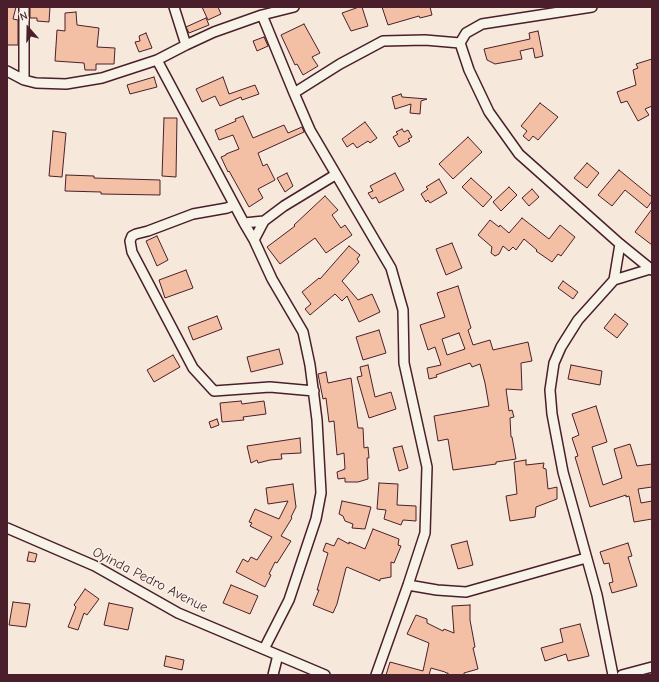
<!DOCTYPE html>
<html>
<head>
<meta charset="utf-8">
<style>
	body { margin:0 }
	#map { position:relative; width:659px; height:682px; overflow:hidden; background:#f6e9db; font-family:"Comic Neue",sans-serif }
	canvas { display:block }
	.frame { position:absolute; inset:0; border:8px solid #4a1f2b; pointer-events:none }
	.north { position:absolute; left:8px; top:8px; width:40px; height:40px; -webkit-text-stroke:3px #f7f3e8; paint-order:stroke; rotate:340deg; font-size:11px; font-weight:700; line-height:16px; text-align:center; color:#4a1f2b }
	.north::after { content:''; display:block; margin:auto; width:14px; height:18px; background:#4a1f2b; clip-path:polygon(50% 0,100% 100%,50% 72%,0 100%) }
</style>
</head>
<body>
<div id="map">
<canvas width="659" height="682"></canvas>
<div class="frame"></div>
<div class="north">N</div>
</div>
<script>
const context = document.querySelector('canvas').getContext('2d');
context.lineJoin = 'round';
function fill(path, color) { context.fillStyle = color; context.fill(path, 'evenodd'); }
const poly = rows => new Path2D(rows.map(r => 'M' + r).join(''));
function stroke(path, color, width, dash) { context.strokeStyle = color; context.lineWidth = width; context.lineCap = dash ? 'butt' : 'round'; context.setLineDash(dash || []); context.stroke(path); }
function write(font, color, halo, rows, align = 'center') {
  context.font = font + ' "Comic Neue",sans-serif'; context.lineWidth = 3; context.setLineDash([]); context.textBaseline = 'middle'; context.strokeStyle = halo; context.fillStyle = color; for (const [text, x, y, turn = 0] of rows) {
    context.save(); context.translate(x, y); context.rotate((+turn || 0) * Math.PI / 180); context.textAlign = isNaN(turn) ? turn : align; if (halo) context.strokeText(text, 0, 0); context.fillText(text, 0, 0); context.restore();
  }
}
const building = poly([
	[7,7,16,7,13,19,18,20,18,45,7,45,7,7],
	[30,7,50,7,49,22,37,21,37,18,30,18,30,7],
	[202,7,218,7,221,14,208,20,202,7],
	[359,7,362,7,368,26,351,31,342,13,359,7],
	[382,7,430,7,432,15,420,18,419,16,388,25,382,7],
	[76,12,77,25,99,28,97,47,115,48,114,64,96,64,96,70,85,70,84,63,55,61,57,30,65,31,65,13,76,12],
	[206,18,209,25,189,33,186,27,206,18],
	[304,24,320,53,312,57,318,66,303,75,297,64,295,65,281,35,304,24],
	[538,31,543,56,535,58,533,48,520,51,522,59,495,64,487,60,484,49,530,39,529,33,538,31],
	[146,33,152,48,139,52,135,42,140,41,139,36,146,33],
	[264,37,268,46,257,51,253,41,264,37],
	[652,59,652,106,645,109,649,115,638,121,627,101,621,103,617,92,636,85,633,70,638,68,636,64,652,59],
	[154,77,157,87,130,94,127,85,154,77],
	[223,77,229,94,255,85,259,94,242,100,241,97,220,106,215,96,202,102,196,89,223,77],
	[401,94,402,97,427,99,421,101,420,114,410,113,411,104,395,109,392,97,401,94],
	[540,103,558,117,538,140,533,136,529,141,523,136,527,131,521,126,540,103],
	[243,116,253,138,284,125,288,133,302,127,304,132,258,153,263,166,267,164,275,180,258,189,263,198,249,207,229,171,228,172,221,157,226,155,226,154,239,149,233,135,219,140,215,130,236,121,235,119,243,116],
	[164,118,177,118,176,177,162,176,164,118],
	[365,122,377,138,370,143,368,141,357,148,353,143,347,147,342,139,365,122],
	[402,129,404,132,408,130,412,137,408,139,410,141,399,147,393,137,398,134,396,132,402,129],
	[53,131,66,133,62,177,49,176,53,131],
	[468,137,482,152,453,179,439,164,468,137],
	[587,163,599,173,587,188,574,178,587,163],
	[619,170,652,197,652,201,647,208,625,190,612,206,598,195,619,170],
	[287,173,293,186,285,192,277,178,287,173],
	[395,173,404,190,379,203,376,197,372,199,368,193,373,191,370,186,395,173],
	[66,175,94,176,94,178,160,180,160,195,101,194,101,192,65,191,66,175],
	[471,178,492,197,483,207,462,187,471,178],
	[439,179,447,193,430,203,428,200,426,202,421,194,428,189,426,187,439,179],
	[509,187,517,195,501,211,493,202,509,187],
	[532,189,539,197,529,206,522,198,532,189],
	[325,196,338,210,332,215,341,228,345,225,352,235,326,253,315,238,280,264,267,247,295,226,294,225,325,196],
	[652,209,652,245,635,232,652,209],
	[522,218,549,239,560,225,575,237,561,256,558,254,552,262,536,251,537,250,524,239,516,250,513,247,509,251,503,246,499,254,495,256,491,253,492,247,478,235,490,220,499,227,500,225,509,233,522,218],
	[157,236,168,260,157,266,146,241,157,236],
	[452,243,462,268,446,275,436,249,452,243],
	[349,246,360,255,357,259,359,262,342,281,358,300,372,294,380,312,359,322,347,296,342,301,335,294,310,315,305,309,311,304,302,292,319,278,320,279,349,246],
	[186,270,193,288,165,298,159,280,186,270],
	[563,281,578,292,573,299,558,288,563,281],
	[458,286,471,328,468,330,473,345,490,340,493,350,528,342,532,361,521,363,522,390,506,389,509,411,512,410,514,417,510,418,511,437,512,437,516,459,496,462,496,464,453,470,448,439,438,441,434,416,489,406,485,383,480,364,472,367,470,363,436,375,437,377,429,379,427,368,441,365,435,347,428,350,420,325,445,317,437,293,458,286],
	[459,333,465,349,447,355,442,339,459,333],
	[615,314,628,324,617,338,604,328,615,314],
	[217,316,222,329,193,340,188,327,217,316],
	[379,330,386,353,363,360,356,337,379,330],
	[279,349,283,364,251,372,247,357,279,349],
	[173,355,180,367,154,382,147,370,173,355],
	[368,365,375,397,391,392,396,409,369,418,357,377,362,376,360,367,368,365],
	[571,365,602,371,600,385,568,379,571,365],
	[326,372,328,383,351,378,358,428,363,428,364,448,368,447,369,458,367,458,368,479,358,482,345,482,345,478,338,479,337,472,345,469,344,453,337,455,334,421,329,422,326,398,323,399,318,374,326,372],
	[241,401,242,404,264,401,266,414,243,417,244,420,222,422,220,403,241,401],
	[596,406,607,442,592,447,603,485,622,478,614,449,630,444,637,466,652,464,652,487,638,489,641,503,652,501,652,519,634,522,629,496,626,497,626,495,590,507,575,457,578,456,572,438,579,435,572,414,596,406],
	[217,419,219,425,211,428,209,422,217,419],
	[300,438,301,453,281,454,282,459,270,460,258,463,257,460,251,463,247,446,300,438],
	[402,446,408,468,399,471,393,448,402,446],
	[526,460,526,465,544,463,543,468,546,469,548,489,557,487,557,499,536,507,535,517,510,521,506,496,517,494,514,462,526,460],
	[379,483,398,484,397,505,416,506,416,521,403,520,401,525,384,519,386,510,377,509,379,483],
	[293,484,296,507,291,517,292,518,281,536,291,541,277,563,275,562,269,574,271,575,265,587,236,572,243,559,248,562,251,557,257,560,272,537,250,526,252,523,249,522,255,509,279,519,288,501,268,504,266,488,293,484],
	[342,501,371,507,365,529,352,528,353,524,345,521,343,516,339,514,342,501],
	[373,529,399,539,398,545,401,546,394,563,391,562,391,577,380,579,380,581,347,567,346,568,337,604,333,613,313,605,319,590,317,590,328,553,323,551,326,543,334,546,338,538,349,544,349,542,365,549,373,529],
	[467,541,473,565,458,569,451,545,467,541],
	[628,543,632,556,628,557,637,586,612,593,609,583,613,582,609,563,604,564,600,552,628,543],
	[29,552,37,554,35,562,27,561,29,552],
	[231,585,258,596,250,614,223,603,231,585],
	[85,589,99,599,87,615,84,613,78,630,68,627,76,607,74,605,85,589],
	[13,602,30,604,26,627,9,625,13,602],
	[109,603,133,608,128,630,104,625,109,603],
	[470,605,470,620,475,647,473,648,478,669,464,673,464,675,448,675,448,673,446,673,445,672,431,668,429,675,386,675,390,662,423,671,429,643,407,634,416,615,427,619,427,623,443,631,444,629,454,633,452,606,470,605],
	[580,624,589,656,568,661,566,654,545,661,541,648,563,642,560,629,580,624],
	[166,656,184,660,182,670,164,666,166,656]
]);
fill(building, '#f3c0a5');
stroke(building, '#4a1f2b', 1);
const minor = poly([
	[24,7,24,80],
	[174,7,186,45],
	[592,7,482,24,466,33,460,43,469,70,489,112,519,154,620,244,652,270],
	[262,15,294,93,310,130,391,268,403,310,404,363,427,467,425,533,408,585,376,675],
	[157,60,244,223,254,240,272,279,303,332,310,365,317,420,321,493,316,519,289,600,264,649],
	[7,71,24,80,36,83,66,84,102,78,157,60,186,45,214,32,262,15,294,7],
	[294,93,340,64,383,41,425,40,460,43],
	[234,205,227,208,193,214,148,231,136,234,132,236,130,241,132,252,193,368,214,391,270,387,314,391],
	[244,223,264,221],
	[254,240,264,221,284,206,335,175],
	[614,280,650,269],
	[7,528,95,566,178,613,325,675],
	[408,585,437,590,466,592,586,558],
	[273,675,278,655],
	[613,675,597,595,563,472,552,414,550,390,554,363,561,347,578,320,614,280,620,244],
	[622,675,652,667]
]);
stroke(minor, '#4a1f2b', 12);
stroke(minor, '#f7f3e8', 9);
write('14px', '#4a1f2b', '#f7f3e8', [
	["Oyinda Pedro Avenue",150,580,27]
]);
</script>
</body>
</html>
